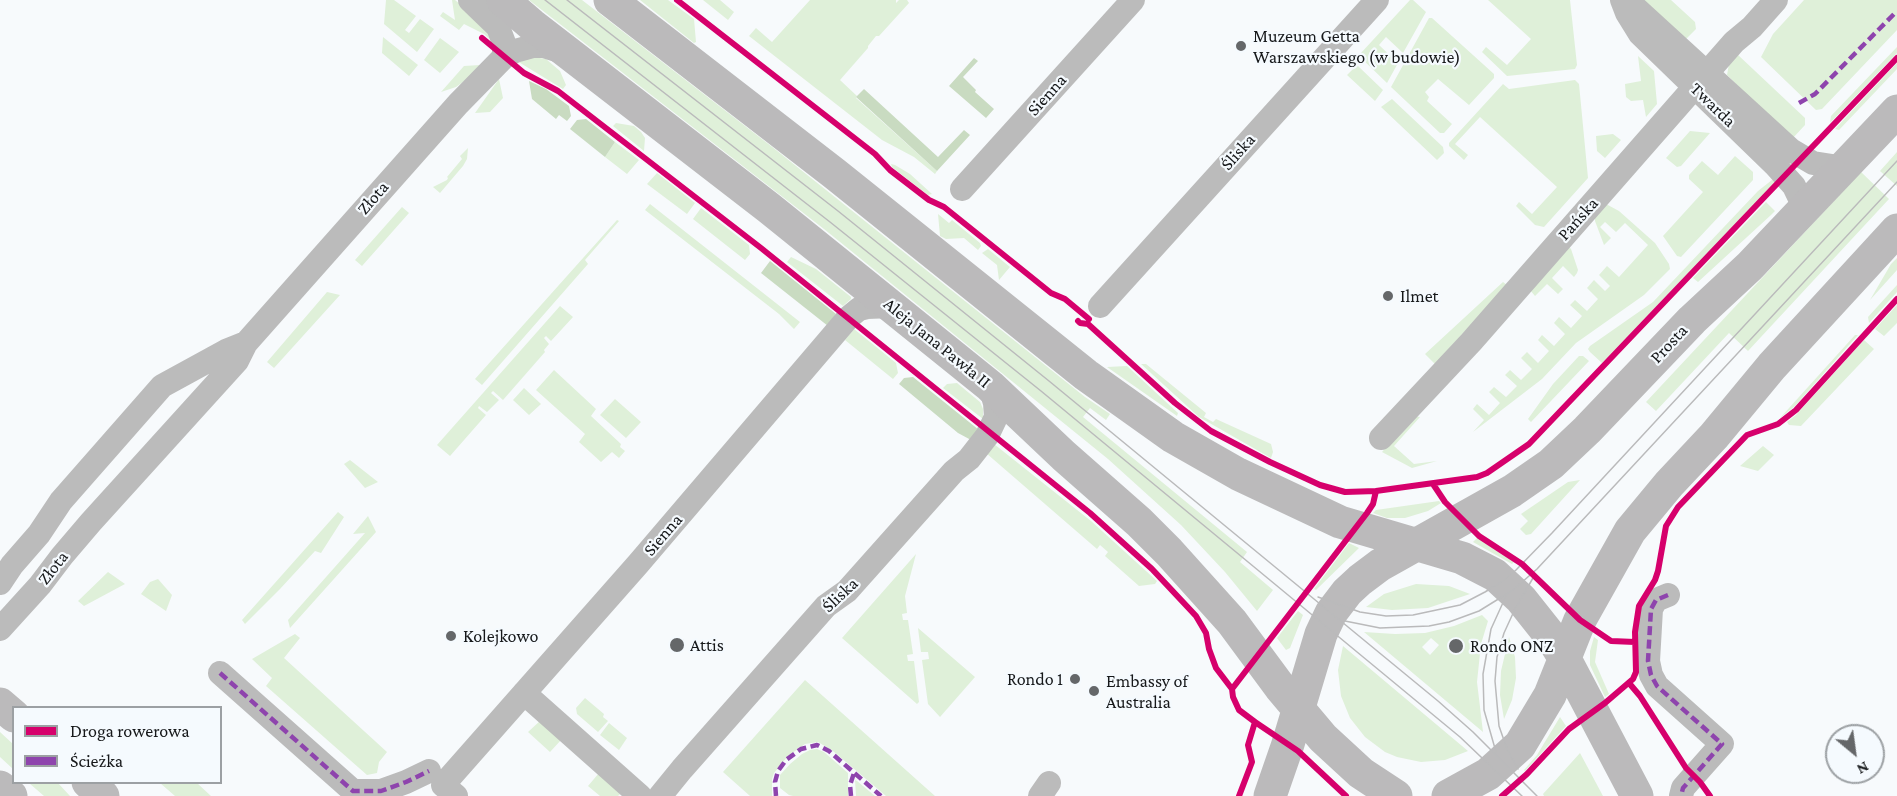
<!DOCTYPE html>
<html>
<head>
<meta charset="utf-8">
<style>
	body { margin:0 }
	#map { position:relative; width:1897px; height:796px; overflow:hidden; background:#f7fafc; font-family:"Crimson Pro",serif }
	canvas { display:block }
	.legend { position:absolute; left:12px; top:706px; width:210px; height:78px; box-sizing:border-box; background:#f5fafe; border:2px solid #9ca0a3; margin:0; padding:8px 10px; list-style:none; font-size:18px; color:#16181a }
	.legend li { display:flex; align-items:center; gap:12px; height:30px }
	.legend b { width:30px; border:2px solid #9ca0a3 }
	.north { position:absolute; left:1825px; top:724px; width:60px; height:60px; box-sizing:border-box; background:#f5fafe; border:2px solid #9ca0a3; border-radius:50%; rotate:151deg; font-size:16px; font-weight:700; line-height:24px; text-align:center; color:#16181a }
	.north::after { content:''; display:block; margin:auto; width:21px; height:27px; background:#656769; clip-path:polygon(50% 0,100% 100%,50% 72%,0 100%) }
</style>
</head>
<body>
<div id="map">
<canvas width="1897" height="796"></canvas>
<ul class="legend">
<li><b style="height:8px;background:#d6006c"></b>Droga rowerowa</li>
<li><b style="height:8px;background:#8e44ad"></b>Ścieżka</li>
</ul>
<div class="north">N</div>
</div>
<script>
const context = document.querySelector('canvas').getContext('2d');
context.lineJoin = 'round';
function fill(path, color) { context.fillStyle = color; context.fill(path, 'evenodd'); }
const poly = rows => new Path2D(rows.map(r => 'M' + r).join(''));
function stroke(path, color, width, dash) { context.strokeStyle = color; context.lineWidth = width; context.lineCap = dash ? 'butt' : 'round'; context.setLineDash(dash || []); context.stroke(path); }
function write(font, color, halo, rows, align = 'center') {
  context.font = font + ' "Crimson Pro",serif'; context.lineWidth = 4.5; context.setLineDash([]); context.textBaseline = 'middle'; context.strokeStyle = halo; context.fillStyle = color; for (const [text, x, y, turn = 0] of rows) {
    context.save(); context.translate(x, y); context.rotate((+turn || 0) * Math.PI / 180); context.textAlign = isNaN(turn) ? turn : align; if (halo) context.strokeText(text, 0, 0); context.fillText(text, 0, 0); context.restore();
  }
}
fill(poly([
	[386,0,394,0,416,16,405,30,409,33,420,19,434,29,417,52,384,24],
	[452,0,455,0,486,25,493,42,484,34,464,24,459,30,440,16,443,12,455,20],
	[529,0,582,0,771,146,1085,397,1110,414,1106,420,1090,408,1083,417,1247,552,1240,562,1273,590,1257,611,1225,572,1181,525,1108,459,824,229],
	[640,0,668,0,694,19,696,42,694,43],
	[703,0,720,0,734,12,728,20],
	[810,0,896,0,896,3,899,0,907,0,909,3,879,36,876,36,868,46,868,48,840,80,857,96,856,98,937,171,935,174,914,157,882,140,749,36,756,28,772,42],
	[1410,0,1413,0,1426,12,1403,53,1386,37,1379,45,1398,63,1387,83,1360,57,1360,54],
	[1488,0,1570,0,1577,65,1575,69,1507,76,1482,52,1486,47,1507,65,1531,39],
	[1643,0,1671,0,1695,22,1696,29,1685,40],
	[1804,0,1897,0,1897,30,1822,109,1816,110,1761,57,1773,34],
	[1429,18,1432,18,1494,74,1494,78,1469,105,1438,79,1425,92,1429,97,1427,101,1452,124,1444,133,1440,133,1391,87],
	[383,37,418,65,409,76,382,53],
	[440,38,459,52,440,73,424,60],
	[1897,47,1897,53,1830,123,1831,116],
	[1737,54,1805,118,1805,125,1792,139,1727,75,1729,64],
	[527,56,546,59,560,71,566,85,563,89,517,61],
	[1638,56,1654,71,1657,104,1646,117,1643,100,1631,101,1626,97,1625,84,1641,81],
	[1897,63,1897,69,1839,130,1835,129],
	[480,65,474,74,456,87,441,92,464,66],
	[1356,66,1358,66,1383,90,1375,101,1347,75],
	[499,79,503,98,490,112,475,113],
	[1575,80,1579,84,1588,178,1544,227,1535,225,1516,206,1519,202,1532,214,1557,187,1480,117,1455,144,1468,155,1464,160,1449,146,1449,143,1503,84,1509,89],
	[1392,99,1443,147,1444,153,1437,160,1381,107],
	[616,123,634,126,641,132,645,138,644,151,613,126],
	[1690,131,1710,133,1681,166,1677,167,1666,158],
	[1613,134,1621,140,1605,158,1597,151,1596,136],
	[615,142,639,160,627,174,605,157],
	[468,148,467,159,463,166,440,193,433,187,447,180,448,178,447,177,462,159,460,156],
	[1897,152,1897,186,1880,171],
	[1735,156,1753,172,1753,180,1681,257,1677,256,1663,236,1703,192,1689,179,1689,175,1702,161,1718,175],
	[891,164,895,165,910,174,932,194,928,195,892,167],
	[1861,172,1889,199,1748,351,1729,333,1656,411,1646,402],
	[657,173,695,203,687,214,647,184],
	[1777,176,1779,179,1602,363,1590,352,1588,349,1590,346,1653,302,1758,191],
	[1766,202,1775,211,1771,215,1698,282,1693,278],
	[650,204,800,322,794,329,779,314,645,210],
	[1606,204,1619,211,1655,243,1669,264,1670,269,1644,295,1576,343,1542,379,1473,432,1484,420,1473,409,1477,404,1489,415,1500,403,1489,392,1494,387,1506,397,1517,386,1505,375,1510,370,1521,380,1532,369,1521,358,1527,352,1538,363,1549,351,1538,340,1542,335,1554,346,1565,334,1554,323,1559,317,1571,328,1582,316,1570,305,1575,300,1587,311,1598,299,1587,288,1594,280,1605,291,1610,286,1599,275,1607,266,1619,277,1648,245,1625,223,1616,232,1605,222,1600,227,1611,238,1604,245,1595,221,1595,217],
	[402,207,409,213,362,266,355,260],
	[701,208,749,245,750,254,745,260,693,219],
	[938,214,949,223,952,220,980,243,981,246,978,250,964,238,946,239,940,236],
	[617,220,619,221,585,260,588,264,482,385,475,379],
	[1569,247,1571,249,1578,270,1577,273,1574,277,1563,266,1552,278,1563,289,1558,294,1547,284,1535,296,1530,290],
	[988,249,1010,267,999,280,997,265,982,253],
	[791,257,816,269,851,297,851,299,843,306,787,262],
	[1897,258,1897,270,1870,300,1891,264],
	[1503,282,1507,285,1435,364,1425,354],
	[1897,285,1897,292,1869,323,1868,317],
	[327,292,340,295,274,368,267,362],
	[1897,305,1897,323,1884,336,1875,329],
	[560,306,573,317,551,341,546,336,544,338,549,344,544,350,545,352,503,400,493,391,491,393,499,400,487,412,479,406,478,408,486,415,450,456,437,445],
	[854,329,896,363,898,373,893,379,845,340],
	[1855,335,1858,335,1795,406,1780,418],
	[1864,340,1874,349,1801,426,1789,425,1787,422,1796,415],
	[1579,356,1583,356,1589,361,1531,422,1528,419,1553,384],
	[1141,364,1146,364,1206,413,1204,417,1213,422,1216,419,1271,444,1273,452,1271,458,1199,417],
	[1127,366,1178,413,1177,416,1107,367],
	[554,370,596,409,591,416,621,444,620,447,625,451,619,458,612,452,601,462,579,442,585,434,536,390],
	[957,383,980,402,983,409,983,419,943,388,947,384],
	[524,388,541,404,529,415,513,400],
	[615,399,641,422,626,438,600,415],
	[1414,416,1420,417,1394,446,1414,464,1437,461,1412,468,1382,452],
	[994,444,1091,521,1157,581,1155,584,1139,586,1105,556,1108,552,1100,545,1097,549,986,453],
	[1763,446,1774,455,1758,471,1740,466],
	[350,460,378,482,365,488,344,464],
	[1580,480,1531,534,1526,535,1520,529,1528,521,1521,514,1568,482],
	[1439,501,1441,503,1428,511,1405,518,1387,518,1373,513,1376,510],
	[338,512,344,517,321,553,315,551,280,589,245,624,242,620],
	[368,516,376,532,290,628,288,620,365,533,353,534],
	[1477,538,1496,550,1514,562,1512,564,1473,542],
	[1349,543,1359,548,1316,590,1314,589],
	[916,554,905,596,907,613,902,614,903,620,908,620,913,654,907,655,908,661,914,661,919,702,917,704,842,638],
	[108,572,125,584,84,606,78,601],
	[158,579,172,595,166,611,141,594,150,582],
	[1416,584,1449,586,1470,594,1428,608,1392,610,1366,607,1384,594],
	[1298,611,1303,615,1290,648,1286,650,1277,638],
	[1482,615,1488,621,1481,644,1477,682,1483,732,1364,632,1395,634,1425,633,1454,626],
	[1431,638,1439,645,1430,655,1422,647],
	[918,628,975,677,940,717,928,704,922,660,929,659,928,652,921,652],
	[295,634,300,638,284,658,387,752,379,762,377,773,367,775,266,686,272,678,252,659],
	[1509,637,1515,657,1516,678,1512,700,1504,719,1500,695,1501,671],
	[1594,637,1598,640,1595,662,1609,694,1605,697,1590,665,1590,651],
	[1343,646,1468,751,1445,760,1421,762,1397,757,1385,752,1365,737,1350,718,1341,696,1338,670],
	[805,680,935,796,886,796,833,751,818,742,805,744,788,756,774,773,772,779,772,796,750,796,723,772],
	[585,698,604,714,603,717,608,721,598,732,577,714,576,708],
	[1560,717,1566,726,1525,771,1524,770,1537,755],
	[541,720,562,739,550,752,528,732],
	[609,723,627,738,619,750,600,735],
	[0,732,13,744,13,769,0,757],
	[817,749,824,752,848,773,848,796,793,796,789,795,780,788,780,775,790,764,802,754,810,750],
	[1580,753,1603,796,1544,796,1543,794],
	[599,773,621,793,618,796,600,796,588,786],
	[855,780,857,781,875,796,856,796],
	[29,783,58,783,70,796,44,796],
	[160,783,197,783,211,796,175,796]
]), '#dff0d9');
fill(poly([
	[974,58,978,61,963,77,976,90,975,92,994,109,986,118,949,86],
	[529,81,546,89,569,106,571,116,567,121,559,115,556,119,532,99],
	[864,89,938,157,964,130,970,135,937,171,856,97],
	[586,119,615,142,605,157,570,129,577,120],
	[770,261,836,314,828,326,761,273],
	[913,377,979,430,971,440,958,433,899,384,904,378]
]), '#c9dbc1');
stroke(poly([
	[470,0,498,27,504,43,504,57],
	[1622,0,1627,13,1640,34,1776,166,1794,186,1805,209],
	[1629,2,1791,150,1813,163,1845,168],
	[962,189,1133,0],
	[1100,306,1377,0],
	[1381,438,1471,342,1734,42,1752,27,1776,0],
	[0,583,12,565,39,534,61,501,162,386,226,351,246,343],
	[1668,595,1656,600,1651,609,1648,661,1651,675,1657,686,1722,744,1683,788,1681,796],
	[0,629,40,585,62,556,91,522,237,361,246,343,458,104,504,57,515,51,533,46,544,46,563,52],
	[220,673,353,791,381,791,406,782,429,771],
	[524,693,640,796],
	[456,796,443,785,638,564,848,318,859,309,867,307,893,306],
	[660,796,682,769,826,606,847,591,954,471,969,459,987,436,996,417,995,403,990,386],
	[1040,796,1049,783]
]), '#bbb', 24);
stroke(poly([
	[503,0,532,25,769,208,990,386,1064,456,1139,522,1169,552,1232,622,1280,687,1323,738,1361,773,1396,796],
	[610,0,835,174,1086,375,1173,437,1238,474,1340,522,1462,558,1495,575,1521,599,1552,638,1565,659,1637,796],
	[0,704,14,716],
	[88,782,103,796],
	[0,787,11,796],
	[1270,796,1288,744,1321,634,1331,613,1347,592,1360,580,1380,565,1512,491,1551,464,1587,430,1692,320,1750,266,1897,111],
	[1448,796,1488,774,1520,745,1550,695,1580,620,1630,531,1669,484,1714,436,1772,366,1897,230]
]), '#bbbabb', 33);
stroke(poly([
	[545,0,830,222,1041,391,1460,737,1522,796],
	[567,0,838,211,1049,381,1438,701,1473,732,1537,796],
	[1318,597,1360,612,1386,616,1413,615,1460,605,1485,592,1503,581,1516,570,1552,533,1897,161],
	[1345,621,1380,628,1429,626,1449,622,1479,611,1513,590,1537,569,1897,182],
	[1496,752,1484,710,1483,674,1491,629,1506,596],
	[1518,769,1507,749,1499,726,1495,681,1497,657,1504,633,1515,609,1533,578]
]), '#bababb', 1.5);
stroke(poly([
	[1799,103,1815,94,1897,11],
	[1668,595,1656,600,1651,609,1648,661,1651,675,1657,686,1722,744,1683,788,1681,796],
	[220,673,353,791,381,791,406,782,429,771],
	[776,796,775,782,778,771,786,760,801,749,817,745,829,751,881,796],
	[851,796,850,785,854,773]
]), '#8e44ad', 4.5, [9, 4.5]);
stroke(poly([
	[677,0,875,154,890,170,929,200,944,207,1051,293,1065,299,1089,319],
	[482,38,524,73,558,91,761,248,1090,513,1152,569,1196,616,1206,633,1209,649,1216,668,1232,689],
	[1078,321,1080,323,1088,324,1175,403,1211,431,1270,462,1320,485,1345,492,1376,491],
	[1433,484,1445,502,1479,536,1522,564,1580,620,1611,641,1635,642],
	[1629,683,1640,696,1686,768,1700,782,1710,796],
	[1255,722,1298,751,1346,796],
	[1239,796,1252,762,1248,745,1255,722,1239,710,1233,697,1232,689,1367,513,1373,504,1376,491,1477,477,1487,473,1529,444,1897,58],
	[1502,796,1527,774,1569,729,1605,703,1633,679,1636,672,1635,632,1639,606,1655,580,1658,571,1666,526,1678,507,1747,435,1778,424,1796,410,1897,299]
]), '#d6006c', 6);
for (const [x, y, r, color] of [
	[1241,46,6,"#656769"],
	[1388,296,6,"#656769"],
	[451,636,6,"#656769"],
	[677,645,8,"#656769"],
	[1456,646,8,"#656769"],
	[1075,679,6,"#656769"],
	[1094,691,6,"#656769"]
]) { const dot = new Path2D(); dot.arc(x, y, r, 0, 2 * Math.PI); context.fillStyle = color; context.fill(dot); stroke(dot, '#f5fafe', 2); }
write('18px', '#16181a', '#f5fafe', [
	["Muzeum Getta",1253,36],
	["Warszawskiego (w budowie)",1253,57],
	["Ilmet",1400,296],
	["Kolejkowo",463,636],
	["Attis",690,645],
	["Rondo ONZ",1470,646],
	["Rondo 1",1063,679,"right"],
	["Embassy of",1106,681],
	["Australia",1106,702]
], 'left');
write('18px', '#16181a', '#f5fafe', [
	["Sienna",1047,95,-48],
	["Twarda",1713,105,44],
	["Śliska",1238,152,-48],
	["Złota",373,198,-49],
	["Pańska",1578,219,-48],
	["Aleja Jana Pawła II",937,343,39],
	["Prosta",1669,344,-47],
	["Sienna",663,535,-49],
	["Złota",53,568,-52],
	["Śliska",840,595,-43]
]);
</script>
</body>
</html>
